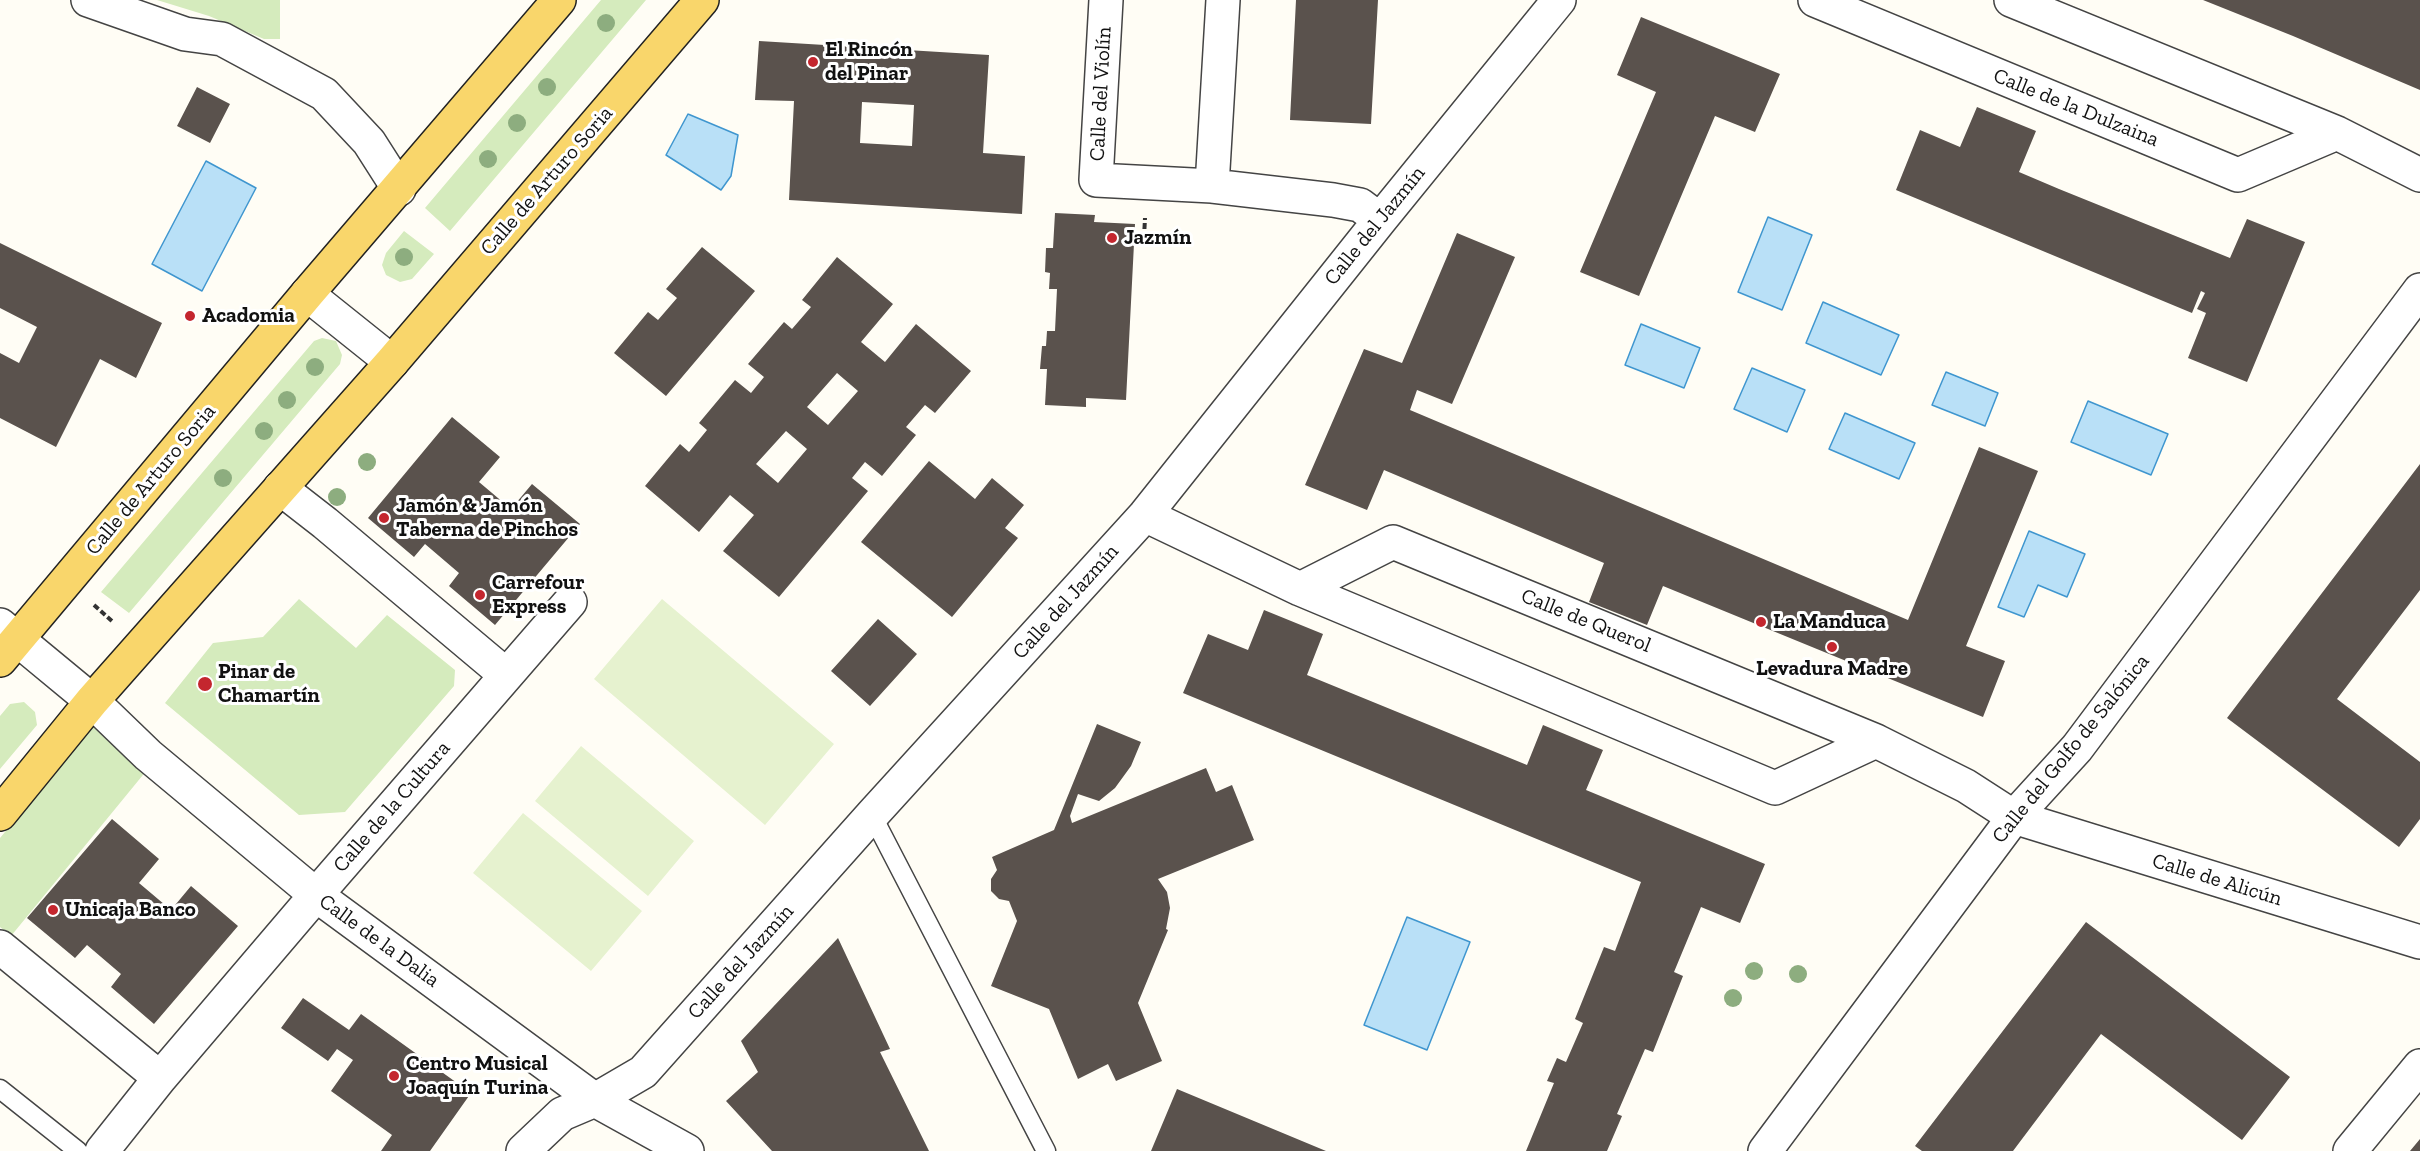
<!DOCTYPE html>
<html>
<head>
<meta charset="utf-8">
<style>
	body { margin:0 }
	canvas { display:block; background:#fffdf5 }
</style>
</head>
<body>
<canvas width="2420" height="1151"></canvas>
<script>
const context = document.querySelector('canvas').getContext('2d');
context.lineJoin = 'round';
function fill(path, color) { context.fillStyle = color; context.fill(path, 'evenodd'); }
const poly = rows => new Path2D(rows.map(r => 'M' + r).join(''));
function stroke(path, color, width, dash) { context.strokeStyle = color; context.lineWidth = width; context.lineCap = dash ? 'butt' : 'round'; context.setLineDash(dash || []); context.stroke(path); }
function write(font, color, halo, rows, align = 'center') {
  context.font = font + ' "Zilla Slab",serif'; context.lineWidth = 6; context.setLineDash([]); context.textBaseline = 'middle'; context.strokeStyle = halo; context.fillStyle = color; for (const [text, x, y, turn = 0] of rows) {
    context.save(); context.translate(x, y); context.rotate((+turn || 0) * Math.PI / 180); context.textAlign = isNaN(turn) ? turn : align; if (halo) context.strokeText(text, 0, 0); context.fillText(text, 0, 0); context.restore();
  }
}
fill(poly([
	[157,0,280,0,280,39,264,39,209,16],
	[601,0,646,0,450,231,425,208],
	[404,231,434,254,412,279,400,282,386,275,382,265,386,253],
	[322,338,336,341,342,355,340,364,129,613,101,592,314,341],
	[299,599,356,648,387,615,455,670,454,686,345,812,299,815,165,703,213,643,263,637],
	[24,702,35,712,37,725,0,769,0,716,10,704],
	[94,724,147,770,11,936,0,927,0,838]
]), '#d5ebbd');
fill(poly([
	[662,599,834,744,765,825,594,679],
	[581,746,694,841,648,896,535,801],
	[523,813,642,911,591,971,473,873]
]), '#e6f2cf');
const water = poly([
	[688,114,738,135,731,176,721,190,666,155,688,114],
	[206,161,256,188,202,291,152,264,206,161],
	[1768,217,1812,235,1782,310,1738,292,1768,217],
	[1823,302,1899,335,1881,375,1806,343,1823,302],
	[1641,324,1700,348,1684,388,1625,365,1641,324],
	[1752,368,1805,390,1787,432,1734,409,1752,368],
	[1946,372,1998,393,1985,426,1932,405,1946,372],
	[2088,401,2168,434,2151,475,2071,442,2088,401],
	[1845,413,1915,443,1899,479,1829,449,1845,413],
	[2029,531,2085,554,2067,597,2038,585,2024,617,1998,607,2029,531],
	[1407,917,1470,942,1427,1050,1364,1025,1407,917]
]);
fill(water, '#b9e0f7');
stroke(water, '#3f96cf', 1.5);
fill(poly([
	[1296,0,1378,0,1371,124,1290,120],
	[2203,0,2420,0,2420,90,2293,36],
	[1641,17,1780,74,1755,132,1715,116,1639,296,1580,272,1656,92,1617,75],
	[759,41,989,55,983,153,1025,156,1022,214,789,200,794,101,755,100],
	[862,102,914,105,912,146,860,143],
	[197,87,230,104,210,143,177,126],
	[1977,107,2036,131,2019,172,2059,189,2230,258,2247,219,2305,242,2247,382,2188,358,2206,313,2197,309,2205,293,2201,291,2192,313,1896,190,1920,130,1960,147],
	[1055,213,1095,215,1094,222,1135,224,1126,400,1086,398,1086,407,1045,405,1047,369,1040,369,1042,346,1046,346,1047,331,1055,331,1057,289,1049,289,1050,273,1045,272,1046,248,1053,248],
	[1457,233,1515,257,1452,404,1417,390,1410,410,1908,620,1979,447,2038,471,1966,646,2005,661,1983,717,1663,586,1647,625,1589,602,1604,563,1384,470,1367,510,1305,485,1364,349,1402,363],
	[0,243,162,323,136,378,100,359,56,447,0,418,0,353,19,363,37,327,0,308],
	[702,247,755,291,666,396,614,353,648,312,658,320,677,298,666,289],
	[837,257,893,304,861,342,885,362,916,324,971,371,935,413,925,405,906,427,916,435,882,476,865,462,852,478,868,491,779,597,723,551,754,515,730,495,699,532,645,486,680,444,689,452,707,430,699,423,735,380,751,393,764,377,748,364,784,322,792,329,811,307,802,300],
	[837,373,858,391,828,425,807,407],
	[786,431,807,449,778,483,756,464],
	[452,417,500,457,479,482,511,509,532,484,580,524,495,625,449,586,459,573,425,544,414,557,368,518],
	[929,461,975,499,992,478,1024,505,1005,528,1018,538,952,617,861,542],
	[2420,464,2420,590,2337,699,2420,762,2420,819,2399,847,2227,718],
	[1264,610,1323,634,1307,675,1527,765,1543,725,1603,750,1586,790,1765,864,1740,923,1701,907,1674,972,1683,976,1653,1052,1645,1049,1617,1114,1622,1116,1607,1151,1526,1151,1554,1083,1547,1081,1557,1058,1566,1062,1583,1023,1575,1019,1604,947,1615,951,1641,882,1183,693,1208,634,1248,650],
	[878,619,917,654,870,706,831,671],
	[1097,724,1141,742,1131,766,1115,788,1099,801,1078,794,1070,816,1072,823,1206,768,1216,792,1232,785,1254,840,1158,879,1167,892,1170,908,1166,929,1168,930,1138,1003,1162,1061,1116,1081,1108,1064,1078,1079,1049,1009,991,986,1017,921,1009,901,999,899,991,891,991,879,997,870,992,857,1054,830],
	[112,819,159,859,139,883,171,910,191,886,238,926,154,1024,111,987,121,974,87,945,75,958,27,918],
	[2086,922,2290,1077,2242,1140,2101,1034,2013,1151,1922,1151,1915,1146],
	[838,938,890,1049,880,1052,929,1151,772,1151,726,1101,758,1072,741,1041],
	[303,998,349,1030,361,1014,471,1093,430,1151,381,1151,392,1135,331,1091,353,1060,337,1049,328,1061,281,1028],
	[1177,1089,1326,1151,1151,1151],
	[2420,1139,2420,1151,2410,1151]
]), '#5a524d');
const lane = poly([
	[872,815,1046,1151],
	[0,1089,78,1151]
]);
const street = poly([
	[88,0,185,34,222,39,324,94,369,142,399,189],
	[1106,0,1096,180,1212,186,1333,200,1360,205,1380,220],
	[1815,0,2238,175,2337,133],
	[2011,0,2337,133,2420,175],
	[1212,186,1223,0],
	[307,294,392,362],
	[280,488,325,523,506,675],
	[1145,515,1300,589,1775,788,1876,741],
	[1300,589,1393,542,1876,741,1966,786,2014,817,2420,942],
	[0,625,92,701,148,755,316,895,595,1100,687,1151],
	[0,947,160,1078],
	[102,1151,160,1078,316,895,570,602],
	[523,1151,562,1114,595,1100,643,1072,872,815,1145,515,1380,220,1559,0],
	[1765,1151,2014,817,2077,748,2420,290],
	[2350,1151,2420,1066]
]);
const primary = poly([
	[0,660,307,294,559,0],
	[0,814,92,701,392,362,702,0]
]);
stroke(lane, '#444', 21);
stroke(street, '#444', 36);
stroke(primary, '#222', 36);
stroke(poly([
	[1144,238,1145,218],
	[94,605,113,622]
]), '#333', 4, [6, 3]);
stroke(lane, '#fff', 18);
stroke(street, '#fff', 33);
stroke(primary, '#f9d66b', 33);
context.fillStyle = '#8dad7f';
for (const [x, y] of [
	[606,23],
	[547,87],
	[517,123],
	[488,159],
	[404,257],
	[315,367],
	[287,400],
	[264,431],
	[367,462],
	[223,478],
	[337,497],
	[1754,971],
	[1798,974],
	[1733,998]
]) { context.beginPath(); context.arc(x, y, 9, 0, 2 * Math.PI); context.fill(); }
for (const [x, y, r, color] of [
	[813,62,6,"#c4262e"],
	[1112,238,6,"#c4262e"],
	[190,316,6,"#c4262e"],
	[384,518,6,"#c4262e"],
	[480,595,6,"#c4262e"],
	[1761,622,6,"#c4262e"],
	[1832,647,6,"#c4262e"],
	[205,684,8,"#c4262e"],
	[53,910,6,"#c4262e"],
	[394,1076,6,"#c4262e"]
]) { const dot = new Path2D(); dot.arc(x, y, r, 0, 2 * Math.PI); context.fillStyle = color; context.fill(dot); stroke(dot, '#fff', 2); }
write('bold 21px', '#111', '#fff', [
	["El Rincón",825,50],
	["del Pinar",825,74],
	["Jazmín",1124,238],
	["Acadomia",202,316],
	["Jamón & Jamón",396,506],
	["Taberna de Pinchos",396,530],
	["Carrefour",492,583],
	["Express",492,607],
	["La Manduca",1773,622],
	["Levadura Madre",1832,669,"center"],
	["Pinar de",218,672],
	["Chamartín",218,696],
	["Unicaja Banco",65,910],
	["Centro Musical",406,1064],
	["Joaquín Turina",406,1088]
], 'left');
write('21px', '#111', '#fff', [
	["Calle del Violín",1101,94,-87],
	["Calle de la Dulzaina",2076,108,22],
	["Calle de Arturo Soria",547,181,-49],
	["Calle del Jazmín",1375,226,-51],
	["Calle de Arturo Soria",151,480,-50],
	["Calle del Jazmín",1066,602,-48],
	["Calle de Querol",1586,621,22],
	["Calle del Golfo de Salónica",2071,749,-51],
	["Calle de la Cultura",392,807,-49],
	["Calle de Alicún",2217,880,17],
	["Calle de la Dalia",379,941,36],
	["Calle del Jazmín",741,962,-48]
]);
</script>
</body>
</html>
